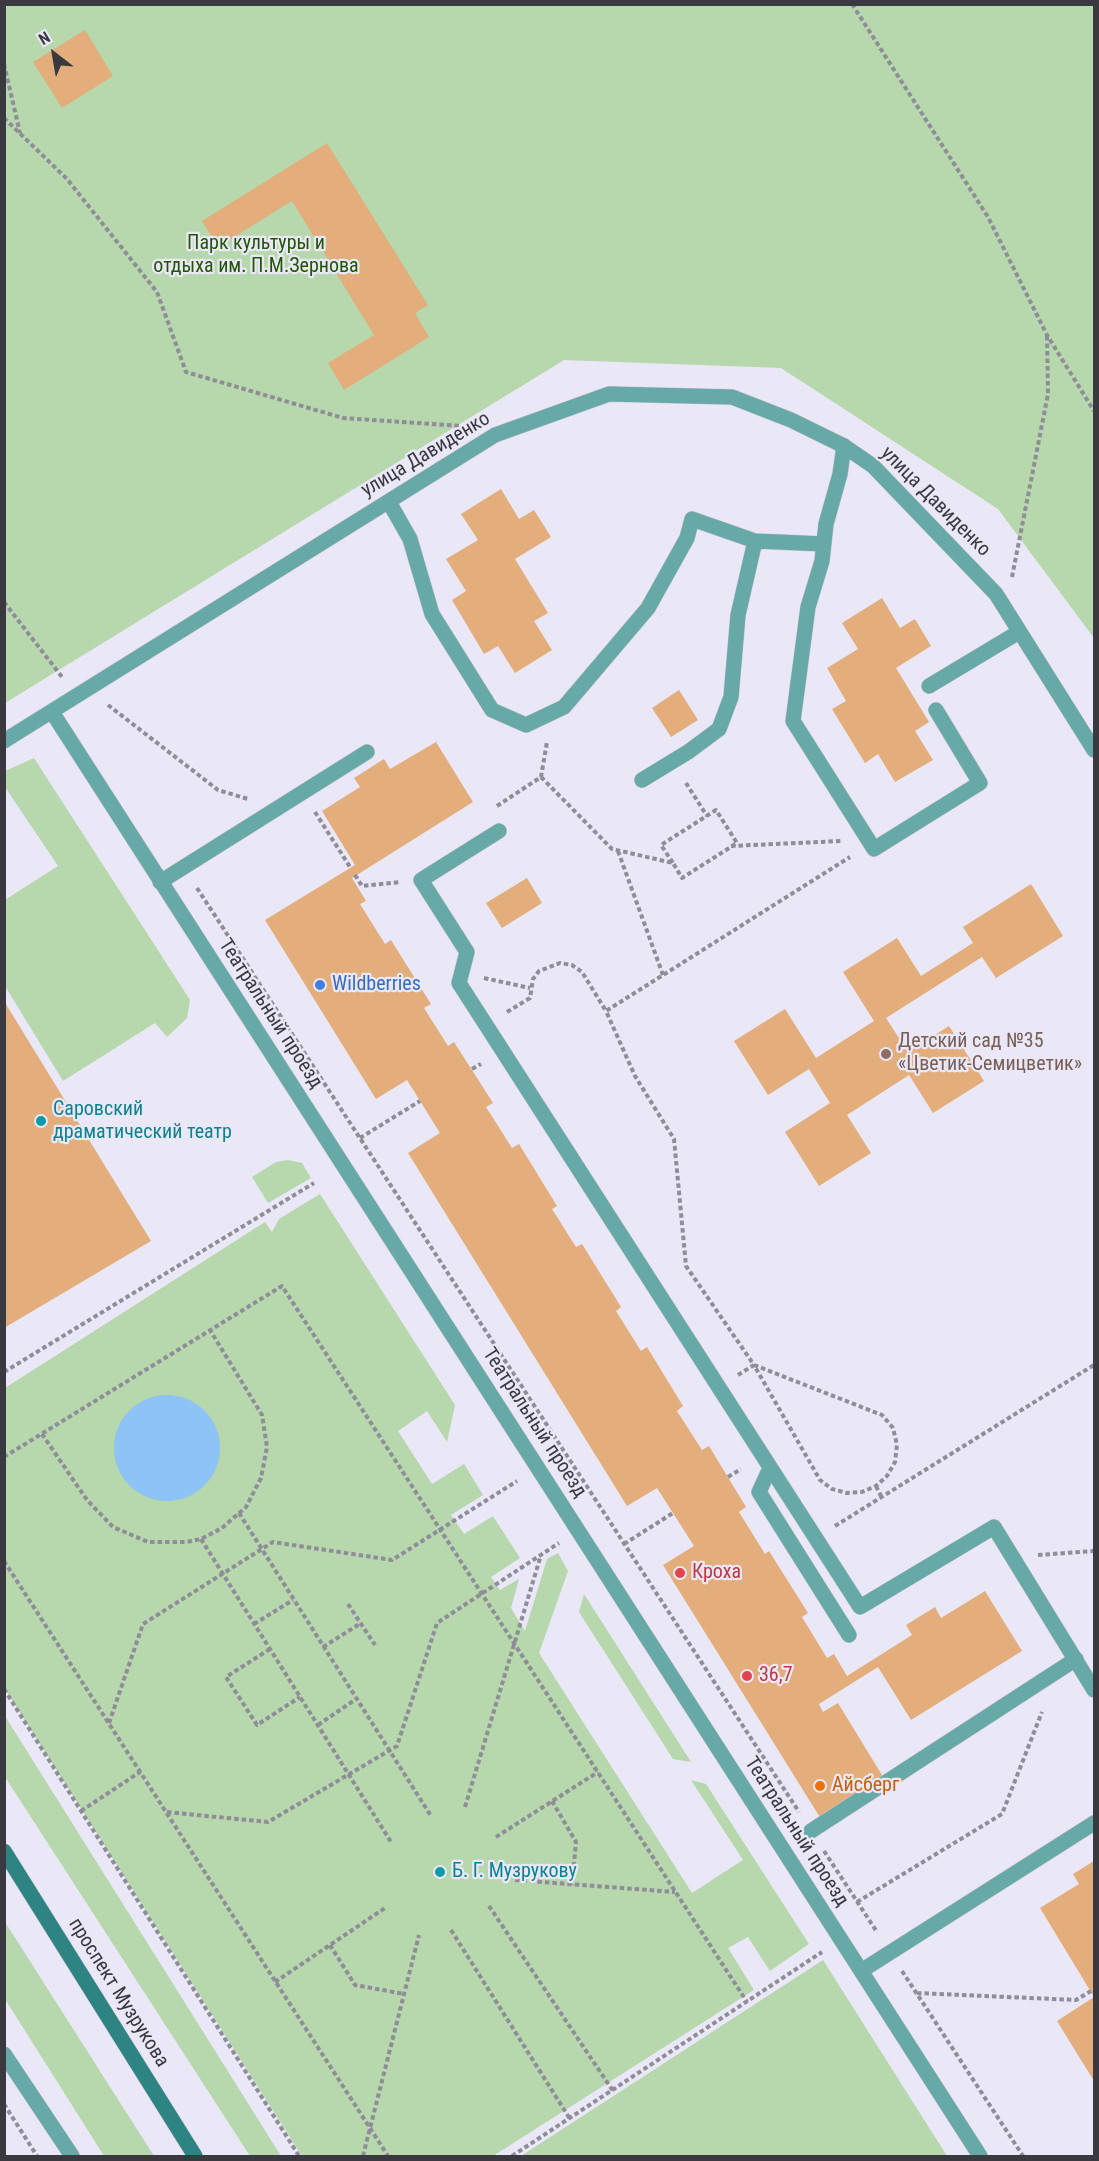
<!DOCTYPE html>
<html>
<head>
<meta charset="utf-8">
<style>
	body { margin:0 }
	#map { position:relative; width:1099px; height:2161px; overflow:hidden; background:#eae7f7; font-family:"Roboto Condensed",sans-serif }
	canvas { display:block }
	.frame { position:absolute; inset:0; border:6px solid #3a393f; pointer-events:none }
	.north { position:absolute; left:24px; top:24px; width:60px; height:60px; -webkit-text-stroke:4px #eae7f7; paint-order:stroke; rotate:329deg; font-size:16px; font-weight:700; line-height:24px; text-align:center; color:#3a393f }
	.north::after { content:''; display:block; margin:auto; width:21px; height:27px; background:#3a393f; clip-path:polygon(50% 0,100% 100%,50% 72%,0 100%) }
</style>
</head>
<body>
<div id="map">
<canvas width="1099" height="2161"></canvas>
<div class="frame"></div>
<div class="north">N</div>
</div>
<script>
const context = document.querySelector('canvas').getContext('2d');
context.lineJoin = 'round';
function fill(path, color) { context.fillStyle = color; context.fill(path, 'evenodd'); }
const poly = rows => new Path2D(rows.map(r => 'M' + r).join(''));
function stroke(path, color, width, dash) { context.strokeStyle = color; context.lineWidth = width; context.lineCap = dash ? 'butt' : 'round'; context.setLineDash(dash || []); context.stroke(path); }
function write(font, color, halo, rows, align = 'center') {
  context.font = font + ' "Roboto Condensed",sans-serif'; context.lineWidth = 4.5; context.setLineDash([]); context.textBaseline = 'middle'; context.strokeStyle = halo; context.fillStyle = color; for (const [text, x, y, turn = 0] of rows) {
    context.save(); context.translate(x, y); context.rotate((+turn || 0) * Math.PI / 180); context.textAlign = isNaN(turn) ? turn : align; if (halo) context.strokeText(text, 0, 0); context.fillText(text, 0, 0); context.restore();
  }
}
fill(poly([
	[5,5,1094,5,1094,638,998,509,781,368,564,360,5,703],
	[34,758,190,1000,187,1018,167,1037,155,1023,63,1081,5,986,5,900,58,866,5,787,5,771],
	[288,1160,302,1163,311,1178,268,1203,252,1177,276,1162],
	[320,1194,455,1405,447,1442,427,1411,398,1431,432,1484,464,1464,483,1495,451,1515,464,1534,493,1516,520,1558,491,1577,500,1590,519,1579,511,1608,525,1631,547,1559,558,1553,568,1571,539,1653,692,1893,743,1860,691,1780,706,1784,809,1944,770,1971,748,1937,728,1948,754,1990,493,2156,302,2156,5,1689,5,1388,265,1222,272,1232,279,1219],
	[584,1594,691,1762,673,1759,579,1612],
	[5,1716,281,2156,250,2156,5,1777],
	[4,1922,5,1922,154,2156,104,2156,5,1999],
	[823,1960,947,2156,521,2156]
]), '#b7d7ad');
fill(poly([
	'114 1448a53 53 0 1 1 106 0a53 53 0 1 1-106 0Z'
]), '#8dc3f5');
fill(poly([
	[85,30,113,76,62,108,33,62],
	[327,143,428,305,415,313,429,337,344,390,328,363,374,335,292,201,218,247,202,221],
	[501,489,519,519,534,510,551,537,515,559,548,613,534,621,552,650,515,673,498,646,484,654,452,600,466,591,446,559,478,540,461,514],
	[882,598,900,628,915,619,931,646,896,668,929,722,915,731,933,760,895,782,878,754,865,763,832,709,846,701,827,668,858,649,842,623],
	[679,690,698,720,671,737,652,708],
	[436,742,473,802,352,878,366,901,360,904,385,944,391,940,431,1004,424,1008,448,1046,454,1042,493,1103,486,1107,512,1148,519,1144,557,1206,552,1209,576,1247,582,1244,621,1307,616,1311,641,1351,647,1347,683,1406,677,1411,702,1450,709,1446,746,1507,739,1512,765,1554,769,1551,808,1613,802,1617,827,1658,834,1654,847,1676,912,1635,906,1625,935,1607,941,1618,985,1591,1022,1651,911,1720,878,1667,819,1704,823,1712,838,1703,885,1780,821,1819,663,1565,694,1546,657,1488,627,1506,408,1153,440,1133,407,1080,376,1099,265,920,355,865,322,811,360,787,354,778,384,759,390,769],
	[527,878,542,903,502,928,486,903],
	[1031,884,1063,936,996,978,982,957,886,1018,908,1052,949,1026,984,1081,933,1113,909,1075,847,1115,871,1153,819,1186,785,1132,830,1103,809,1069,768,1095,734,1041,785,1009,816,1058,874,1021,843,972,897,938,921,976,973,943,963,927],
	[4,1001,151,1241,4,1328],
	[1094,1861,1093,1960,1094,1962,1094,2081,1057,2021,1094,1997,1040,1908,1079,1884,1073,1874]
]), '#e3ae7c');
const service = poly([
	[844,446,840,474,826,524,822,561,808,607,793,721,874,849,980,783,936,710],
	[389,502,410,539,432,614,492,710,526,725,564,707,648,608,687,538,692,519,755,541,824,544],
	[929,686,1019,632],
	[52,712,980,2156],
	[642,780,688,752,719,729,731,697,738,615,755,541],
	[499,831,421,880,467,952,459,983,860,1607,994,1527,1094,1690],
	[160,882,367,752],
	[770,1468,759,1492,849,1635],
	[811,1831,1076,1659],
	[861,1971,1094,1823]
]);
const minor = poly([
	[4,741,495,435,609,394,732,397,791,420,844,446,873,466,996,594,1094,750],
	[4,2054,72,2156]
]);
const secondary = poly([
	[4,1851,195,2156]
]);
stroke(service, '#c7c4d2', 16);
stroke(minor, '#c7c4d2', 16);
stroke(secondary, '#c7c4d2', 16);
stroke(poly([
	[852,4,988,217,1047,335,1094,411],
	[4,64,20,133],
	[4,118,67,179,157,292,186,372,343,418,461,426],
	[1012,577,1048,394,1047,336],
	[4,602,62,677],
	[108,705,218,790,248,799],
	[541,777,612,849,673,863,682,878,737,843,716,810,661,845,673,863],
	[686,783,707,816],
	[497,806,541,777,547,742],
	[315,812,350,867],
	[731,846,841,841],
	[618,851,663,975],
	[355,875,362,886,400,882],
	[197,888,799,1812],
	[484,978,530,988],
	[507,1012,530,998,533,979,539,971,560,963,572,965,582,972,606,1011],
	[472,1069,481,1064],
	[360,1138,420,1101],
	[754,1365,882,1415,893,1428,897,1445,895,1462,887,1476,876,1486,862,1492,847,1493,832,1489,820,1480,754,1365],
	[4,1372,314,1183],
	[738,1375,754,1365,686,1266,674,1139,635,1076,606,1011,850,857],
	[42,1434,87,1500,113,1527,148,1542,186,1542,201,1539,222,1528,246,1507,261,1478,267,1447,262,1415,210,1330],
	[4,1457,282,1286,747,2002],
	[728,1477,741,1469],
	[876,1486,882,1498],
	[239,1513,431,1816],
	[835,1526,1094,1365],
	[201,1539,391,1842],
	[624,1544,673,1513],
	[1038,1555,1094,1551],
	[4,1561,388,2156],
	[348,1604,375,1645],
	[254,1624,293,1600],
	[323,1647,361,1623],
	[270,1649,226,1677,257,1725,300,1697],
	[4,1689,299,2156],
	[109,1723,143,1624,273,1542,392,1560,517,1481],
	[318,1725,356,1699],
	[552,1801,576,1842,572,1885],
	[465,1807,541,1555],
	[81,1811,140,1772],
	[167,1812,268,1822,397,1746,437,1623,559,1543],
	[496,1837,598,1772],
	[824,1851,877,1932],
	[515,1880,675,1892],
	[857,1902,1002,1814,1042,1712],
	[489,1906,613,2091],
	[451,1930,570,2119],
	[330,1945,355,1985,404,1994],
	[902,1971,1023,2156],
	[275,1982,385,1908],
	[917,1993,1076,2000,1091,1991],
	[4,2104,37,2156],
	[363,2156,419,1935],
	[512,2156,822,1952]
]), '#8f8d98', 4, [4.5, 3]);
stroke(service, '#67a9a6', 15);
stroke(minor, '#67a9a6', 15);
stroke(secondary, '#2d8482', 15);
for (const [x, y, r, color] of [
	[320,985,6,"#3f7fe0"],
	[886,1054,6,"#8d6e63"],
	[41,1121,6,"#0f9aa8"],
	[680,1573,6,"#e0444e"],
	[747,1676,6,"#e0444e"],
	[820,1786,6,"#e8710a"],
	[440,1872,6,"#0f9aa8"]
]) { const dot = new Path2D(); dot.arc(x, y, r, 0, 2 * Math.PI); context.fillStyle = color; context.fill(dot); stroke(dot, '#eae7f7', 2); }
write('20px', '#205605', '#eae7f7', [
	["Парк культуры и",256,244],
	["отдыха им. П.М.Зернова",256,267]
]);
write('20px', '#3a393f', '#eae7f7', [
	["улица Давиденко",426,455,-31],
	["улица Давиденко",935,502,45],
	["Театральный проезд",270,1014,57],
	["Театральный проезд",534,1423,57],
	["Театральный проезд",796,1832,57],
	["проспект Музрукова",118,1993,58]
]);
write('20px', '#366cbe', '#eae7f7', [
	["Wildberries",332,985]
], 'left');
write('20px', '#785e54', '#eae7f7', [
	["Детский сад №35",898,1042],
	["«Цветик-Семицветик»",898,1065]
], 'left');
write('20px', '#0d838f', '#eae7f7', [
	["Саровский",53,1110],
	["драматический театр",53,1133],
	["Б. Г. Музрукову",452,1872]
], 'left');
write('20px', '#be3a42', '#eae7f7', [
	["Кроха",692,1573],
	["36,7",759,1676]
], 'left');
write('20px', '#c56008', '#eae7f7', [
	["Айсберг",832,1786]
], 'left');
</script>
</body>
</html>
